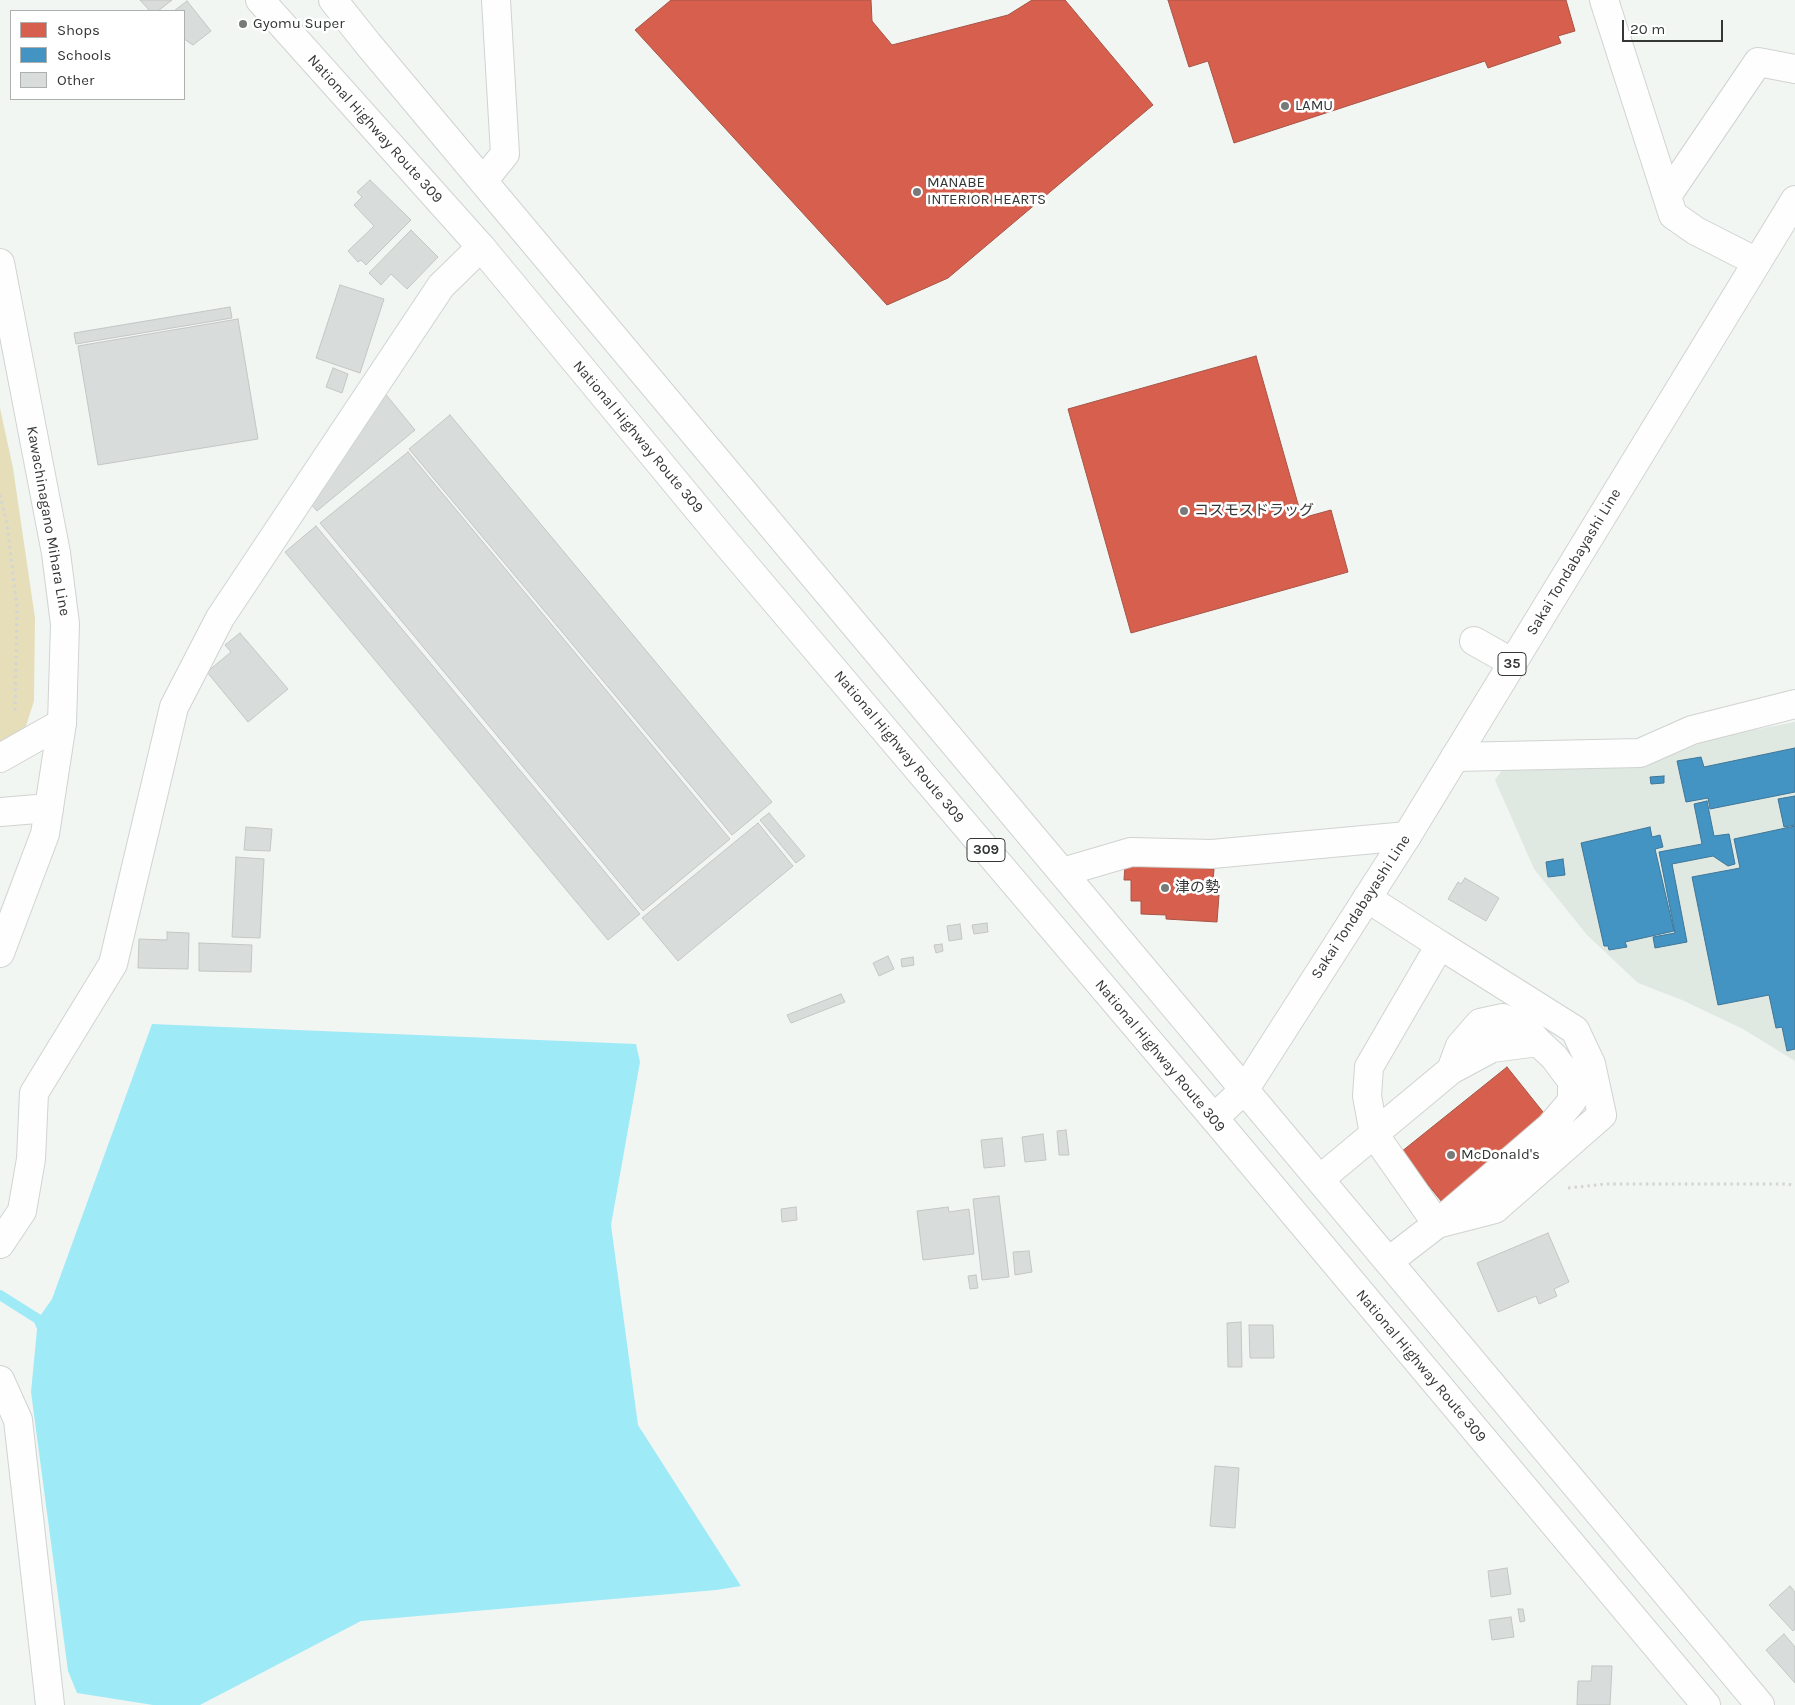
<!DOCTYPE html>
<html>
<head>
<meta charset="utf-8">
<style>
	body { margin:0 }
	#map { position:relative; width:1795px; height:1705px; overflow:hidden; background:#f2f6f3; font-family:Karla,sans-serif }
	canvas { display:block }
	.legend { position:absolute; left:10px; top:10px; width:175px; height:90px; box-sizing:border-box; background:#fff; border:1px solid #aeafaf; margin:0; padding:6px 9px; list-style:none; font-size:15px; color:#353736 }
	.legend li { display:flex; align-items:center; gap:10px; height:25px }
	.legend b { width:25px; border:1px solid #aeafaf }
	.scale { position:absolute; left:1622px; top:20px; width:101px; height:22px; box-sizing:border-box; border:2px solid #353736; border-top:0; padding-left:6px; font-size:15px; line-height:18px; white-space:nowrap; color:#353736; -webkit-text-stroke:4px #fff; paint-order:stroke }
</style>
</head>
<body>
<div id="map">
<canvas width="1795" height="1705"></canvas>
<ul class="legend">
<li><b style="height:14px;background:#d6604d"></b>Shops</li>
<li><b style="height:14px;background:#4393c3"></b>Schools</li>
<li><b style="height:14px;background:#d8dcda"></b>Other</li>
</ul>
<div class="scale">20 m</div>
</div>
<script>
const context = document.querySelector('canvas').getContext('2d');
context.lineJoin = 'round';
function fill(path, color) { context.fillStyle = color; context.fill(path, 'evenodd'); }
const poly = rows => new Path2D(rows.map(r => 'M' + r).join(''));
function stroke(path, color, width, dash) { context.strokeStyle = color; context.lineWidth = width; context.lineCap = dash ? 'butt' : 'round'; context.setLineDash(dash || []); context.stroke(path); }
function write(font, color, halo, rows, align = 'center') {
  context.font = font + ' Karla,"Noto Sans JP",sans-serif'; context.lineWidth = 5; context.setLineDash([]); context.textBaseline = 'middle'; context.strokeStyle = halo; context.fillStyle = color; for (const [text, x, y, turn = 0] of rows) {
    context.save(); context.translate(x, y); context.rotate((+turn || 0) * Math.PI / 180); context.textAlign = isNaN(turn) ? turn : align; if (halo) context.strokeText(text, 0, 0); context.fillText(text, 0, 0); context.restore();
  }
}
fill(poly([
	[1795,722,1795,1061,1743,1029,1682,1000,1638,983,1587,935,1534,869,1495,780,1503,769,1574,769,1642,767,1712,738]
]), '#dfe8e1');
fill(poly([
	[0,408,13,468,35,618,34,701,26,726,0,747]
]), '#e5deb9');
fill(poly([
	[152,1024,636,1044,640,1062,611,1225,638,1425,741,1586,716,1590,361,1621,200,1705,153,1705,77,1693,68,1671,31,1392,38,1319,52,1299]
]), '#9feaf7');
const shops = poly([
	[671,0,871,0,872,21,892,45,1008,15,1032,0,1065,0,1153,105,948,278,887,305,635,30,671,0],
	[1168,0,1566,0,1575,31,1558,36,1561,43,1488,68,1485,61,1234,143,1208,61,1189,67,1168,0],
	[1256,356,1302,518,1331,510,1348,572,1131,633,1068,409,1256,356],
	[1125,864,1214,869,1212,895,1219,895,1217,922,1166,919,1166,915,1141,914,1141,901,1131,901,1131,880,1124,880,1125,864],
	[1507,1067,1547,1117,1442,1202,1401,1152,1507,1067]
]);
fill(shops, '#d6604d');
stroke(shops, '#a65446', 1);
const schools = poly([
	[1795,748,1795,792,1710,809,1708,798,1686,802,1677,761,1701,757,1704,767,1795,748],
	[1664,776,1664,783,1651,784,1650,777,1664,776],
	[1795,796,1795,825,1784,827,1778,799,1795,796],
	[1707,801,1714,836,1729,834,1735,864,1728,866,1713,856,1672,864,1687,942,1655,948,1653,937,1675,933,1659,852,1702,844,1694,804,1707,801],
	[1795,826,1795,1049,1787,1051,1782,1027,1776,1028,1769,995,1718,1005,1692,877,1740,868,1734,839,1795,826],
	[1650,827,1652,837,1660,835,1663,847,1655,849,1674,931,1625,942,1627,947,1609,950,1608,946,1604,946,1581,843,1650,827],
	[1563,859,1565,875,1548,877,1546,862,1563,859]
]);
fill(schools, '#4393c3');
stroke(schools, '#3f7799', 1);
stroke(poly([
	[0,1295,38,1319,43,1330]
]), '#9feaf7', 10);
const building = poly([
	[140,0,172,0,158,11,150,11,140,0],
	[187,1,211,31,193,45,184,39,184,11,174,11,187,1],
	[370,180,411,220,366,265,361,260,358,262,348,251,374,226,354,205,362,197,357,192,370,180],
	[411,230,438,257,407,289,391,274,381,285,369,273,411,230],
	[340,285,384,299,360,373,316,358,340,285],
	[230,307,232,318,76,344,74,333,230,307],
	[238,319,258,439,98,465,78,346,238,319],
	[333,368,348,374,342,393,326,387,333,368],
	[383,391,415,430,317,511,310,503,383,391],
	[450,415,772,802,732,835,409,449,450,415],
	[408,452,730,839,643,911,320,523,408,452],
	[316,526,640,914,608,940,285,552,316,526],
	[240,633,288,689,248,722,207,672,231,652,225,645,240,633],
	[769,813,805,856,796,863,760,820,769,813],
	[758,823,793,866,678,961,642,918,758,823],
	[246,827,272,829,270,851,244,850,246,827],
	[236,857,264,859,260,938,232,937,236,857],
	[1465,878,1499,898,1486,921,1448,899,1458,882,1461,884,1465,878],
	[987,923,988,932,974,934,972,925,987,923],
	[960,924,962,939,949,941,947,926,960,924],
	[167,932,189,933,188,969,138,968,139,939,167,940,167,932],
	[199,943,252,945,251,972,199,971,199,943],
	[942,944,943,951,936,953,934,945,942,944],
	[888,956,894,969,879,976,873,963,888,956],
	[913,957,914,965,902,967,901,959,913,957],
	[841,994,845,1002,791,1023,787,1015,841,994],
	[1066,1130,1069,1155,1059,1155,1057,1131,1066,1130],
	[1043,1134,1046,1160,1025,1162,1022,1137,1043,1134],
	[1002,1138,1005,1166,984,1168,981,1140,1002,1138],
	[999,1196,1009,1277,982,1280,973,1199,999,1196],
	[796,1207,797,1220,782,1222,781,1209,796,1207],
	[948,1207,949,1212,969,1209,974,1254,923,1260,917,1211,948,1207],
	[1548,1233,1569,1282,1554,1289,1557,1296,1539,1304,1536,1296,1498,1312,1477,1263,1548,1233],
	[1029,1251,1032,1272,1015,1275,1013,1252,1029,1251],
	[976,1275,978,1288,970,1289,968,1276,976,1275],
	[1241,1322,1242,1367,1228,1367,1227,1323,1241,1322],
	[1249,1325,1273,1325,1274,1358,1250,1358,1249,1325],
	[1215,1466,1239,1468,1235,1528,1210,1526,1215,1466],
	[1507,1568,1511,1594,1491,1597,1488,1571,1507,1568],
	[1790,1586,1795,1592,1795,1629,1793,1631,1769,1605,1790,1586],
	[1518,1609,1523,1609,1525,1621,1520,1622,1518,1609],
	[1511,1617,1514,1637,1492,1640,1489,1620,1511,1617],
	[1784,1634,1795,1647,1795,1683,1766,1650,1784,1634],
	[1592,1666,1612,1666,1610,1705,1577,1705,1578,1681,1591,1681,1592,1666]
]);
fill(building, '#d8dcda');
stroke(building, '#c3c6c4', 1);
const minor = poly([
	[1604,0,1673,215,1696,231,1757,262],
	[483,181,505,154,496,0],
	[1667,196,1758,62,1795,69],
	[1474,641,1513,663],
	[1455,757,1640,753,1692,730,1795,704],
	[0,758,62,723],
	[0,812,49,808],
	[1063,872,1131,852,1212,854,1407,836],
	[1367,898,1440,945],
	[1440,945,1575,1030,1591,1064,1602,1115,1495,1209,1437,1224,1374,1134,1367,1096,1369,1067,1440,945],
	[1451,1070,1460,1046,1480,1023,1503,1018,1526,1028,1538,1042],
	[1320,1179,1451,1070,1492,1048,1538,1042,1554,1057,1572,1081,1572,1101,1551,1126,1437,1224,1389,1261],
	[0,1244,22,1211,31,1159,34,1093,113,964,174,707,220,618,441,286,481,247],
	[0,1380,18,1420,50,1705]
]);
const major = poly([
	[0,263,56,553,65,624,62,723,45,834,0,953],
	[1214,1118,1245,1089,1407,836,1795,200]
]);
const highway = poly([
	[260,0,481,247,721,537,1214,1118,1706,1705],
	[333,0,368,44,1760,1705]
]);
stroke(minor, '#d0d3d1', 30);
stroke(major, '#d0d3d1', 30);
stroke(highway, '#d0d3d1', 30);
stroke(poly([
	[0,495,7,524,17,608,15,713],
	[1568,1188,1606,1184,1788,1184,1795,1186]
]), '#d3d4d4', 3, [2.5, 4]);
stroke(minor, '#fdfefd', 28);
stroke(major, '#fdfefd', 28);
stroke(highway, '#fdfefd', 28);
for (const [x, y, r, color] of [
	[243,24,5,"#777a78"],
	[1285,106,5,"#777a78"],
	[917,192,5,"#777a78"],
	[1184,511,5,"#777a78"],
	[1165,888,5,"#777a78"],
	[1451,1155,5,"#777a78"]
]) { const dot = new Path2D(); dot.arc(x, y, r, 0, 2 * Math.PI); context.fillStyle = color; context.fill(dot); stroke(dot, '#fff', 2); }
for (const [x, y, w] of [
	[1512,664,28],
	[986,850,38]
]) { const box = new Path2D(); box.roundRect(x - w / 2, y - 11.5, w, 23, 4); context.fillStyle = '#fff'; context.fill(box); stroke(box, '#353736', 1); }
write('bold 14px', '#353736', null, [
	["35",1512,664],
	["309",986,850]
]);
write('15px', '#353736', '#fff', [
	["Gyomu Super",253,24],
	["LAMU",1295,106],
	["MANABE",927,183],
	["INTERIOR HEARTS",927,200],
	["コスモスドラッグ",1194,511],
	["津の勢",1175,888],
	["McDonald's",1461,1155]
], 'left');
write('15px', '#353736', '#fff', [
	["National Highway Route 309",375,129,48],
	["National Highway Route 309",638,437,50],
	["Kawachinagano Mihara Line",48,521,80],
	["Sakai Tondabayashi Line",1574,562,-59],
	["National Highway Route 309",899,747,50],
	["Sakai Tondabayashi Line",1361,907,-57],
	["National Highway Route 309",1160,1056,50],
	["National Highway Route 309",1421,1366,50]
]);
</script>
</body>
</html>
